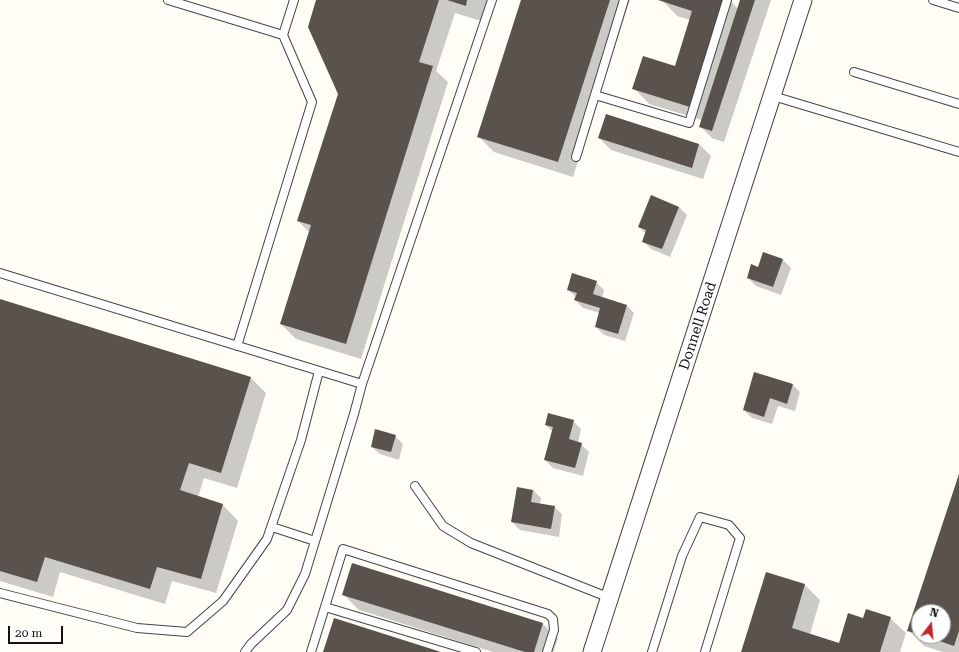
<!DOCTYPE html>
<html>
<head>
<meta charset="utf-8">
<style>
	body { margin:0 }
	#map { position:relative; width:959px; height:652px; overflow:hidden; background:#fffdf5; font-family:"Roboto Serif",serif }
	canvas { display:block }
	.north { position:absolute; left:911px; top:604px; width:40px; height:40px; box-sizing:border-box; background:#fff; border:1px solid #a0a0a0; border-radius:50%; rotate:16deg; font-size:11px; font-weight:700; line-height:16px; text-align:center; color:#111 }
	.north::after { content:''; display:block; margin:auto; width:14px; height:18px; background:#c4262e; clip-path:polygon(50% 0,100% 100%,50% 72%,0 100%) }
	.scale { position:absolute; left:8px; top:626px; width:55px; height:18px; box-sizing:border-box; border:2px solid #111; border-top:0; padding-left:5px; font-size:12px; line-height:14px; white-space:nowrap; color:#111; -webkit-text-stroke:3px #fff; paint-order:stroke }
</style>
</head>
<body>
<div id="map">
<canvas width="959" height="652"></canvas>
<div class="north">N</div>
<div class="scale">20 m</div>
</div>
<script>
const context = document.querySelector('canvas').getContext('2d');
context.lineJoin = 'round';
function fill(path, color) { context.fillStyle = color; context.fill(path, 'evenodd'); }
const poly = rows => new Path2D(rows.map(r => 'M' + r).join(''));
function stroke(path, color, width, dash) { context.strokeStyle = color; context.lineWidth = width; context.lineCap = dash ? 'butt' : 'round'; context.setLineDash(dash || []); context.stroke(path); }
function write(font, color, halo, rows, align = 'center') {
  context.font = font + ' "Roboto Serif",serif'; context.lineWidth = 4; context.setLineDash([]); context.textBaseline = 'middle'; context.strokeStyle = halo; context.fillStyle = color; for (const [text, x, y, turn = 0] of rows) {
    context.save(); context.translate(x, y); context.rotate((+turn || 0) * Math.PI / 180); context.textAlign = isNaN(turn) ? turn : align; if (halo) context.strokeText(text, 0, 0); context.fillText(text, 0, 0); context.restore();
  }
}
fill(poly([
	[317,0,487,0,481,21,455,13,436,71,448,82,361,359,296,339,281,324,310,233,298,221,339,94],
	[522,0,630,0,573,177,494,152,478,136],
	[662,0,730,0,738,9,741,0,771,0,724,142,712,138,700,126,702,120,649,104,634,88,675,67,690,20,677,16],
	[606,115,699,144,711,156,703,179,611,150,599,138],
	[651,196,679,207,687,215,670,257,651,249,643,241,646,234,639,227],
	[764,253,783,260,791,268,781,295,756,286,748,278,759,268],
	[596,282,604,290,602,298,626,305,634,313,625,341,604,335,596,327,600,313,583,308,575,300,576,297,568,290],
	[0,300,250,377,266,393,237,488,204,478,198,497,223,505,238,521,216,593,172,581,165,604,60,572,53,597,0,581],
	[792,384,800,392,795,411,778,406,772,424,752,418,744,410],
	[573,421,581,429,578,443,581,444,589,452,583,476,553,468,545,460,553,432,546,425],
	[395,436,403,444,399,460,380,454,372,447],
	[959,476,959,652,943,652,924,646,908,630],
	[919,612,943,612,943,636,919,636],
	[533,490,541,498,540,504,554,507,562,514,559,537,520,530,512,522],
	[767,573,805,585,820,600,810,634,840,644,864,619,890,618,906,633,900,652,742,652],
	[343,594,542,623,558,639,553,652,493,652,359,610]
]), '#0003');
fill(poly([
	[316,0,439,0,419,62,433,66,346,344,280,324,311,225,297,221,338,94,308,27],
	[447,0,467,0,466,6],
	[521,0,610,0,558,162,477,137],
	[658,0,723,0,690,107,632,89,643,56,675,66,692,11],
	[740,0,755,0,712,131,699,127],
	[606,114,699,144,692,168,598,138],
	[651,195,679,207,662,249,642,242,646,230,638,227],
	[763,252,783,259,773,287,747,278,751,264,758,267],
	[572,273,597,281,593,294,627,305,618,334,595,327,600,308,574,300,577,293,567,290],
	[0,299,251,377,221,473,189,463,180,490,223,504,201,579,157,567,150,589,45,557,37,582,0,571],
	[754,372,793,384,787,404,770,398,764,417,743,410],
	[548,413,574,420,569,439,582,443,575,468,544,460,553,427,545,425],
	[375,429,396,435,391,452,371,447],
	[959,474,959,631,954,646,925,636,943,636,943,612,919,612,919,634,907,631],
	[517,487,533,490,531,502,555,506,551,529,511,522],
	[352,563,543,623,534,652,525,652,342,595],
	[766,572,805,584,792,628,839,643,848,613,863,618,866,609,891,617,880,652,741,652],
	[334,618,441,652,323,652]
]), '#5a524d');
const lane = poly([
	[168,0,283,35],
	[933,0,959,8],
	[854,72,959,104],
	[595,95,689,123,727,0],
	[773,96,959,152],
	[576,157,624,0],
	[0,273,362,384],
	[237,346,312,102,283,35,294,0],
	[415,486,443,526,471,543,610,598],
	[272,527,315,541],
	[0,593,137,628,187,632,223,601,267,539,301,440,319,371],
	[325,607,476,652],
	[245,652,251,644,287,610,305,574,354,414,362,384,492,0],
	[311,652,343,549,548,614,553,619,554,630,547,652],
	[652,652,682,556,700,517,729,525,740,538,705,652]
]);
const street = poly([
	[592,652,803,0]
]);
stroke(lane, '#444', 10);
stroke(street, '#444', 19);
stroke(lane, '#fff', 8);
stroke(street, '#fff', 17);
write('14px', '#111', '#fff', [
	["Donnell Road",698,326,-72]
]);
</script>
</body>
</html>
